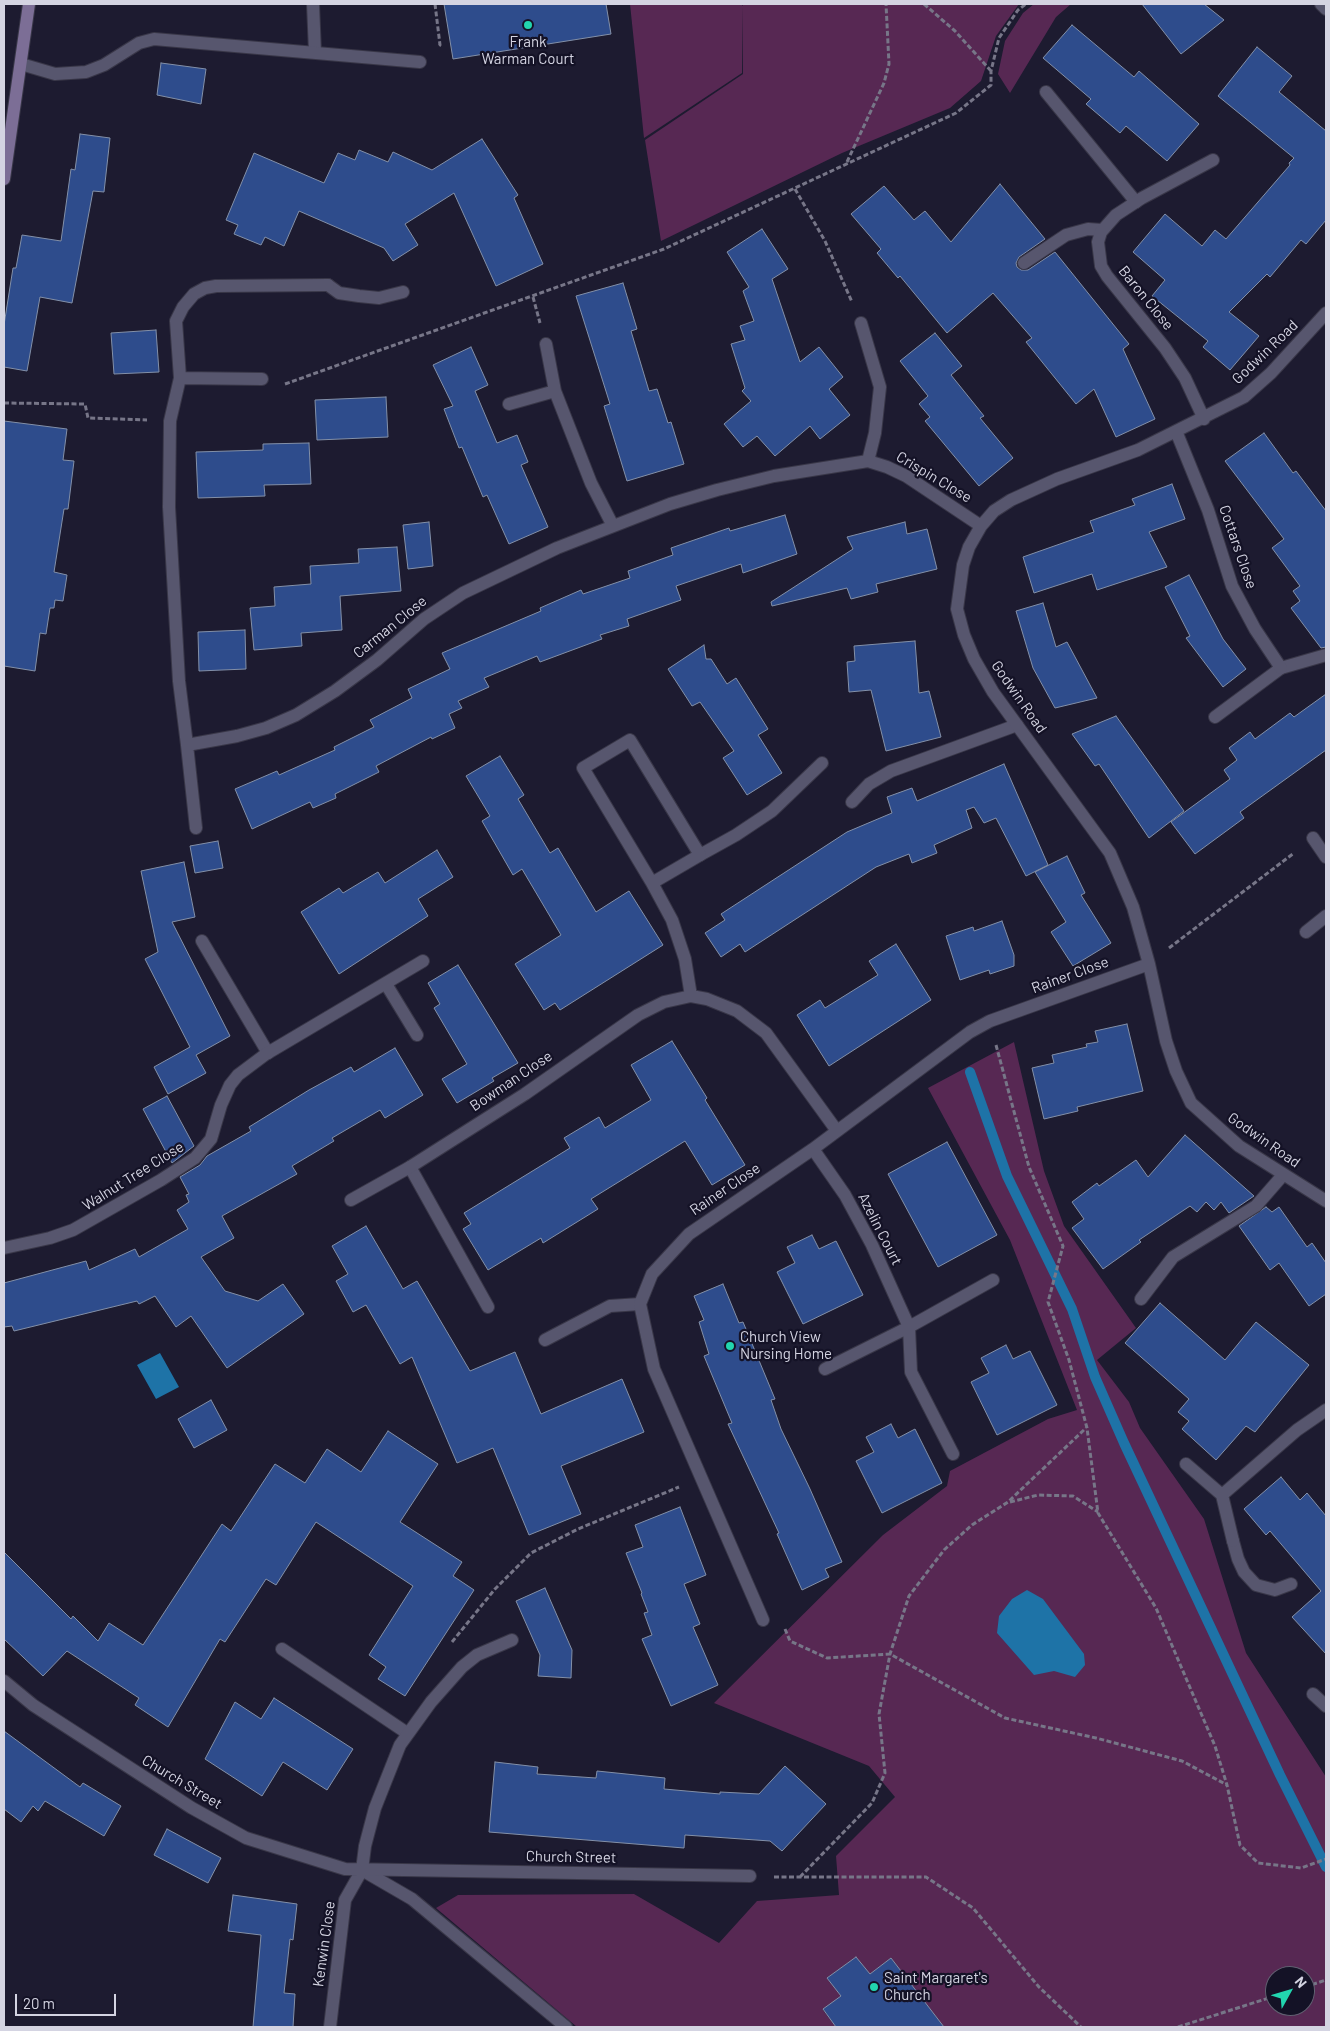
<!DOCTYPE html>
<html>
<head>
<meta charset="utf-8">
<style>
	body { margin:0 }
	#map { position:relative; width:1330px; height:2031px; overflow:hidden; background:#1d1b30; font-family:Barlow,sans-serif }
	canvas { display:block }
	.frame { position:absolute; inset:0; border:5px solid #d4d4e2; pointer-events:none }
	.north { position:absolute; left:1265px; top:1966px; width:50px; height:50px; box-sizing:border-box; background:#141226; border:1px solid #616071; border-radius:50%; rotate:51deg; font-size:14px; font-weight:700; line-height:20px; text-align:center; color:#d4d4e2 }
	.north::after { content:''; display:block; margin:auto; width:18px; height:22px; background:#22d5af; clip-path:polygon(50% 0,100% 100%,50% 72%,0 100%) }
	.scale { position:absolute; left:15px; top:1994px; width:101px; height:22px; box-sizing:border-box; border:2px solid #d4d4e2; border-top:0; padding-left:6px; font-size:15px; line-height:18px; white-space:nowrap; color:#d4d4e2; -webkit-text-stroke:4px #141226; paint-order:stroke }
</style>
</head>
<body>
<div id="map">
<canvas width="1330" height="2031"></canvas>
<div class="frame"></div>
<div class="north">N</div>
<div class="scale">20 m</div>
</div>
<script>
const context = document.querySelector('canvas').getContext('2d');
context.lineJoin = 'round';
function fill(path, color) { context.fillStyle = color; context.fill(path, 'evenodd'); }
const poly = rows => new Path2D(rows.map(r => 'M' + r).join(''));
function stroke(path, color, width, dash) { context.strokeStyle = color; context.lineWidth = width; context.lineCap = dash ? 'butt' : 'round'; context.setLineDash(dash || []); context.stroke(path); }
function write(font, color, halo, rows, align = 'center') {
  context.font = font + ' Barlow,sans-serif'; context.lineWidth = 4.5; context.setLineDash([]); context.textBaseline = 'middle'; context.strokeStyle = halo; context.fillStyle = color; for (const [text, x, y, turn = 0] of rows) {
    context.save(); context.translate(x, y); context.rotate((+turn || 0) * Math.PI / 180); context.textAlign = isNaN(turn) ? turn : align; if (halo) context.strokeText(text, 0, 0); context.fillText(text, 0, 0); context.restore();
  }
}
fill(poly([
	[630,4,741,4,743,6,742,73,644,138],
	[743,4,1019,4,996,36,981,81,950,108,842,153,661,241,645,140,743,74],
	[1034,4,1071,4,1056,17,1010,93,998,74,1005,41,1023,13],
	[1014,1042,1044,1171,1064,1226,1136,1328,1097,1360,1129,1402,1140,1428,1204,1519,1246,1653,1326,1777,1326,2027,944,2027,891,1958,870,1974,856,1957,827,1978,841,1996,823,2010,836,2027,577,2027,436,1908,458,1895,634,1894,719,1943,757,1901,839,1895,836,1856,895,1797,869,1766,714,1703,883,1535,947,1486,950,1471,1048,1419,1077,1410,1010,1240,928,1088],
	[1275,1976,1305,1976,1305,2006,1275,2006]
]), '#572853');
fill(poly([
	[160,1353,179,1387,156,1399,137,1365],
	[1027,1590,1043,1599,1084,1654,1085,1665,1075,1677,1054,1671,1034,1675,997,1633,999,1616,1012,1599]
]), '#1e73a7');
stroke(poly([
	[970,1072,1007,1176,1072,1309,1095,1377,1124,1443,1280,1775,1326,1867]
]), '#1e73a7', 10);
const building = poly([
	[444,4,606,4,611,34,453,59,444,4],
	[1142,4,1204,4,1224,20,1181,54,1142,4],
	[1072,25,1134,77,1139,71,1199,124,1167,161,1126,126,1120,133,1086,104,1091,99,1043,58,1072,25],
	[1257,47,1292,76,1279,92,1326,131,1326,220,1306,244,1301,240,1270,277,1267,274,1229,312,1259,336,1230,370,1203,347,1208,341,1152,296,1165,280,1133,252,1165,214,1202,246,1215,230,1226,239,1290,165,1289,163,1294,158,1218,96,1257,47],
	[161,63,206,69,201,104,157,95,161,63],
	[80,134,110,138,104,192,93,191,72,303,40,297,27,371,4,367,4,325,13,268,16,268,22,235,61,241,71,169,75,170,80,134],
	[482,139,518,195,514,198,543,264,496,286,454,193,405,224,418,245,393,261,384,248,299,211,284,246,265,237,261,245,234,234,238,225,226,220,254,153,324,183,338,153,355,160,359,150,388,162,393,152,432,170,482,139],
	[1000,184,1045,239,1019,257,1016,263,1017,267,1021,270,1028,270,1055,252,1129,344,1123,349,1155,419,1116,437,1094,389,1076,404,1026,342,1032,338,993,293,947,333,900,276,898,278,877,253,881,249,851,214,884,186,914,220,925,211,951,242,1000,184],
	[762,229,788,269,772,279,800,362,819,347,843,377,829,389,850,415,820,439,810,426,775,456,757,436,743,447,724,424,751,401,742,391,745,388,731,344,745,340,740,326,754,321,743,291,749,287,727,252,762,229],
	[623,283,637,329,631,331,649,391,657,389,668,423,671,422,684,464,627,481,604,406,610,404,576,296,623,283],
	[156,330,159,372,114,374,111,333,156,330],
	[935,333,962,366,951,375,984,416,980,418,1013,458,979,486,925,421,930,417,919,404,928,396,900,361,935,333],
	[471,347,488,385,475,391,497,443,517,435,528,462,521,465,548,527,509,544,487,495,483,497,462,447,459,448,444,409,453,406,433,365,471,347],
	[386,397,388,437,317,440,315,400,386,397],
	[4,421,67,429,63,460,74,461,68,509,64,509,54,572,67,575,63,601,55,600,54,608,50,608,46,634,40,633,35,671,4,666,4,421],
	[1264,433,1293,473,1296,471,1326,511,1326,647,1321,648,1291,608,1300,601,1293,591,1300,586,1272,548,1284,539,1225,461,1264,433],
	[309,443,311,484,264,485,265,496,198,498,196,452,263,450,263,444,309,443],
	[1172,484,1185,519,1149,532,1167,567,1097,590,1092,574,1034,593,1023,557,1094,532,1090,521,1135,505,1132,499,1172,484],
	[785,515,797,554,743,573,741,564,676,586,681,600,627,619,629,626,600,635,602,639,540,662,537,656,484,678,489,687,458,701,462,708,449,714,455,728,432,739,431,737,376,766,379,772,335,794,336,798,313,808,310,802,252,829,235,789,277,771,279,775,335,750,334,747,374,727,370,720,412,698,408,689,450,669,442,653,541,611,540,608,581,590,583,594,630,578,628,571,673,555,671,548,729,528,730,531,785,515],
	[429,522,433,566,408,569,403,525,429,522],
	[905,522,907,534,927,529,937,569,876,584,878,592,851,599,847,588,772,606,771,602,853,549,847,537,905,522],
	[397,547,401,591,340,596,342,630,301,633,302,646,254,650,250,608,275,606,274,587,311,584,310,566,359,563,358,549,397,547],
	[1189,575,1223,639,1246,669,1223,687,1186,638,1190,636,1165,587,1189,575],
	[1043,603,1056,647,1067,642,1097,698,1055,708,1033,668,1016,611,1043,603],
	[245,630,246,669,199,671,198,632,245,630],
	[915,641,919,693,929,691,941,737,886,751,871,690,849,692,847,662,855,661,854,646,915,641],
	[704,645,706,659,711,659,727,684,736,678,768,729,758,735,782,773,747,795,723,758,734,751,700,702,692,706,668,669,704,645],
	[1326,694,1326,750,1240,812,1244,818,1195,854,1171,822,1230,779,1224,770,1237,760,1229,748,1250,732,1255,739,1290,713,1294,717,1326,694],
	[1116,716,1184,811,1149,838,1099,764,1095,766,1072,734,1116,716],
	[500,756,524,795,518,799,550,853,558,848,596,912,629,891,663,945,560,1010,555,1003,544,1010,515,964,561,935,522,869,513,875,482,821,490,816,466,776,500,756],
	[1004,764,1048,865,1026,876,996,818,984,823,974,807,966,810,972,828,934,845,937,853,912,863,909,854,876,867,745,952,740,944,721,957,705,933,725,920,721,914,847,832,892,813,887,797,912,788,917,801,1004,764],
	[218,841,223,868,195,873,190,846,218,841],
	[437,850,453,877,418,899,428,916,339,974,301,912,339,888,343,893,378,872,385,883,437,850],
	[1067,856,1085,893,1081,895,1111,943,1073,966,1051,932,1066,922,1035,872,1067,856],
	[184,862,195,917,172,922,230,1036,196,1055,206,1073,168,1094,154,1067,190,1047,145,959,158,952,141,871,184,862],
	[1002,921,1014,955,1014,966,990,974,989,970,960,980,946,936,973,927,974,931,1002,921],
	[896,944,931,1000,829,1066,797,1015,820,1000,825,1008,878,975,869,961,896,944],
	[458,965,518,1063,492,1078,494,1081,457,1103,442,1079,467,1064,434,1008,440,1004,428,983,458,965],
	[1127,1024,1143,1091,1077,1107,1078,1111,1044,1119,1032,1068,1054,1063,1052,1055,1087,1047,1086,1044,1098,1042,1095,1031,1127,1024],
	[672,1041,707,1098,705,1100,745,1165,712,1185,685,1141,591,1199,598,1209,543,1243,541,1238,488,1270,463,1229,471,1224,464,1213,570,1148,564,1138,599,1117,605,1128,651,1100,631,1065,672,1041],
	[395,1048,423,1095,385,1118,380,1110,332,1138,334,1141,292,1166,297,1174,222,1216,234,1238,201,1257,225,1291,258,1301,283,1284,304,1314,227,1368,191,1316,176,1327,155,1296,139,1304,137,1301,14,1331,12,1326,4,1327,4,1283,86,1261,89,1270,135,1249,139,1257,188,1229,177,1210,189,1202,186,1195,189,1194,180,1177,200,1165,207,1156,251,1131,249,1127,309,1090,351,1067,354,1072,395,1048],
	[167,1096,194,1146,172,1163,143,1109,167,1096],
	[1185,1135,1254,1196,1229,1213,1221,1202,1214,1210,1206,1202,1197,1212,1190,1206,1139,1240,1141,1242,1103,1269,1072,1228,1084,1219,1072,1202,1097,1183,1099,1186,1136,1160,1148,1177,1185,1135],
	[947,1142,997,1235,938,1267,888,1174,947,1142],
	[1266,1207,1272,1212,1279,1207,1307,1247,1312,1243,1326,1263,1326,1294,1309,1306,1279,1263,1270,1270,1239,1226,1266,1207],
	[366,1226,403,1289,417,1281,470,1371,515,1352,541,1414,622,1379,644,1432,561,1466,581,1514,529,1535,493,1448,457,1463,412,1357,400,1364,366,1305,353,1312,336,1281,348,1274,332,1246,366,1226],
	[812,1235,819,1249,836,1241,863,1295,803,1324,777,1272,795,1263,787,1247,812,1235],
	[723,1284,739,1323,743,1322,775,1399,771,1400,781,1429,810,1489,842,1562,825,1569,829,1577,802,1590,777,1534,779,1533,728,1424,732,1423,704,1356,709,1354,699,1322,704,1320,694,1296,723,1284],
	[1160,1303,1225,1360,1256,1322,1309,1365,1255,1432,1246,1426,1216,1460,1182,1429,1189,1421,1178,1412,1189,1399,1125,1343,1160,1303],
	[1006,1345,1013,1359,1030,1351,1057,1405,997,1435,971,1382,989,1373,981,1358,1006,1345],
	[211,1400,227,1430,194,1448,178,1419,211,1400],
	[891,1424,898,1438,915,1429,942,1483,882,1513,856,1461,874,1452,866,1437,891,1424],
	[388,1431,438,1464,400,1522,462,1562,453,1576,474,1590,405,1696,378,1679,386,1667,369,1655,413,1586,316,1522,276,1585,266,1579,225,1642,220,1639,168,1727,135,1705,139,1698,67,1651,43,1676,4,1639,4,1552,71,1619,73,1616,98,1641,109,1623,143,1645,222,1524,231,1531,275,1464,305,1483,327,1449,361,1472,388,1431],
	[1281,1477,1300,1500,1307,1493,1326,1516,1326,1654,1292,1617,1321,1591,1270,1531,1266,1535,1244,1509,1281,1477],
	[680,1507,706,1575,684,1584,700,1624,693,1627,718,1685,671,1706,642,1639,652,1635,644,1613,648,1612,641,1594,642,1593,626,1553,643,1547,635,1525,680,1507],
	[545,1588,572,1650,571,1678,538,1676,540,1655,516,1601,545,1588],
	[274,1698,353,1749,327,1790,283,1762,262,1796,205,1759,235,1702,261,1719,274,1698],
	[4,1731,80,1787,83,1783,121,1806,104,1836,45,1801,38,1811,33,1806,21,1822,4,1809,4,1731],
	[495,1762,538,1767,537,1774,596,1778,597,1771,665,1778,664,1789,720,1794,720,1792,759,1794,785,1766,826,1804,782,1851,770,1841,685,1835,684,1848,489,1832,495,1762],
	[167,1829,221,1858,208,1883,154,1855,167,1829],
	[233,1895,297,1904,293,1940,290,1939,284,1993,295,1994,293,2027,253,2027,261,1935,228,1931,233,1895],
	[856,1957,870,1974,891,1958,944,2027,836,2027,823,2009,841,1996,827,1978,856,1957]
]);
fill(building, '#2e4c8c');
stroke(building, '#8390a8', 1);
const lane = poly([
	[313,4,315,52],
	[1046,92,1136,202],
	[1024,263,1066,235,1088,229,1102,230],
	[328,285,339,293,359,296,379,298,403,292],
	[1215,717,1281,668,1326,655],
	[852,802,869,784,891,771,1017,725],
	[700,855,736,835,772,811,822,763],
	[1306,932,1326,916],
	[202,941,268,1053],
	[410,1167,488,1307],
	[1141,1299,1173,1257,1256,1206,1283,1175],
	[545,1340,610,1306,640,1304],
	[1233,1541,1238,1559,1244,1572,1256,1585,1275,1590,1291,1584],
	[282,1649,407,1733],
	[362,1870,412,1899,566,2027]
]);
const street = poly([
	[1321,4,1326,9],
	[21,64,55,74,86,72,104,65,139,43,154,39,420,62],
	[328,285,216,286,205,288,194,294,183,307,176,321,180,378,170,421,169,507,179,681,187,745,237,736,266,728,296,715,335,691,377,660,424,619,463,593,557,548,670,504,717,490,774,476,868,461,887,467,906,476,981,526],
	[1326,313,1271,373,1244,397,1138,450,1057,479,1011,500,994,511,981,526,969,547,963,565,957,609,964,635,974,659,993,692,1110,853,1133,907,1149,964,1166,1041,1176,1071,1191,1103,1239,1146,1326,1201],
	[861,323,880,387,875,433,868,461],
	[546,344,555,391],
	[180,378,262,379],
	[509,404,555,391,591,483,613,526],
	[1204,419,1185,378,1165,348,1107,276,1101,266,1098,242,1101,232,1116,215,1142,198,1213,160],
	[1176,431,1208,510,1232,586,1255,629,1281,668],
	[630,740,700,855,652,883,583,768,630,740],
	[187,745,196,828],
	[1313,838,1326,857],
	[652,883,672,920,685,959,691,996],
	[386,984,417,1035],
	[813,1149,845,1195,872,1245,909,1327,993,1280],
	[351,1200,410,1167,525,1094,638,1015,664,1002,691,996,707,999,737,1011,766,1033,837,1131],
	[4,1248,50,1238,73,1230,161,1180,195,1158,211,1139,221,1105,230,1085,238,1075,266,1054,423,961],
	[825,1369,909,1327,911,1372,953,1454],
	[1186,1464,1222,1495],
	[1233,1541,1222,1495,1297,1430,1326,1410],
	[763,1620,654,1369,640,1304,652,1274,689,1234,813,1149,970,1032,990,1021,1149,964],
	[4,1681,33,1705,192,1808,246,1838,345,1869,750,1876],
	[1313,1694,1326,1706],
	[330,2027,345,1900,362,1870,365,1846,375,1808,400,1745,431,1702,462,1667,477,1655,512,1640]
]);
const secondary = poly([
	[4,179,29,4]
]);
stroke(lane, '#393748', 14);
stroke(street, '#393748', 14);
stroke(secondary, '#393748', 14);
stroke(poly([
	[435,4,440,45,438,47],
	[924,4,955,31,991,71],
	[847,162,884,83,889,64,886,4],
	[795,189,825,241,852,302],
	[533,297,540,323],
	[285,384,664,249,956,113,991,85,991,71,999,38,1018,10,1026,4],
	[4,403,85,404,88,418,147,420],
	[1169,948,1294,853],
	[996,1045,1029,1167,1063,1246,1048,1302,1069,1360,1087,1428,1098,1513,1156,1608,1215,1746,1227,1785,1240,1845,1258,1863,1301,1868,1326,1859],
	[1010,1502,1038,1495,1073,1496,1098,1512],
	[785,1629,790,1641,827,1658,890,1654,1005,1718,1096,1738,1182,1761,1227,1785],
	[452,1642,495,1589,531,1553,578,1529,679,1487],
	[774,1877,926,1877,973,1908,1039,1987,1081,2027],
	[800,1877,872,1803,885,1773,879,1714,890,1654,909,1596,944,1550,972,1525,1008,1502,1086,1428],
	[1305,1987,1326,1980],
	[1178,2027,1275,1996]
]), '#777688', 3, [5, 2.5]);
stroke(lane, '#57566e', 12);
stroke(street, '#57566e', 12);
stroke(secondary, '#7c6e96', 12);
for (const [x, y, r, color] of [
	[528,25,5,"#22d5af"],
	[730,1346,5,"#22d5af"],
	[874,1987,5,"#22d5af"]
]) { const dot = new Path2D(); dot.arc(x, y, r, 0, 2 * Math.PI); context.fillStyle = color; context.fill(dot); stroke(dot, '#141226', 2); }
write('15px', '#d4d4e2', '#141226', [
	["Frank",528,42,"center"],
	["Warman Court",528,59,"center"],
	["Church View",740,1337],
	["Nursing Home",740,1354],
	["Saint Margaret's",884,1978],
	["Church",884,1995]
], 'left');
write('15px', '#d4d4e2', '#141226', [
	["Baron Close",1146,298,51],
	["Godwin Road",1265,352,-44],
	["Crispin Close",934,477,31],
	["Cottars Close",1238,547,71],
	["Carman Close",390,627,-39],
	["Godwin Road",1019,697,55],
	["Rainer Close",1070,975,-20],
	["Bowman Close",511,1081,-34],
	["Godwin Road",1264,1140,35],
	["Walnut Tree Close",133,1176,-32],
	["Rainer Close",725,1189,-34],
	["Azelin Court",880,1229,63],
	["Church Street",182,1782,31],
	["Church Street",571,1857,1],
	["Kenwin Close",324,1944,-82]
]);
</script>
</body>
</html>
